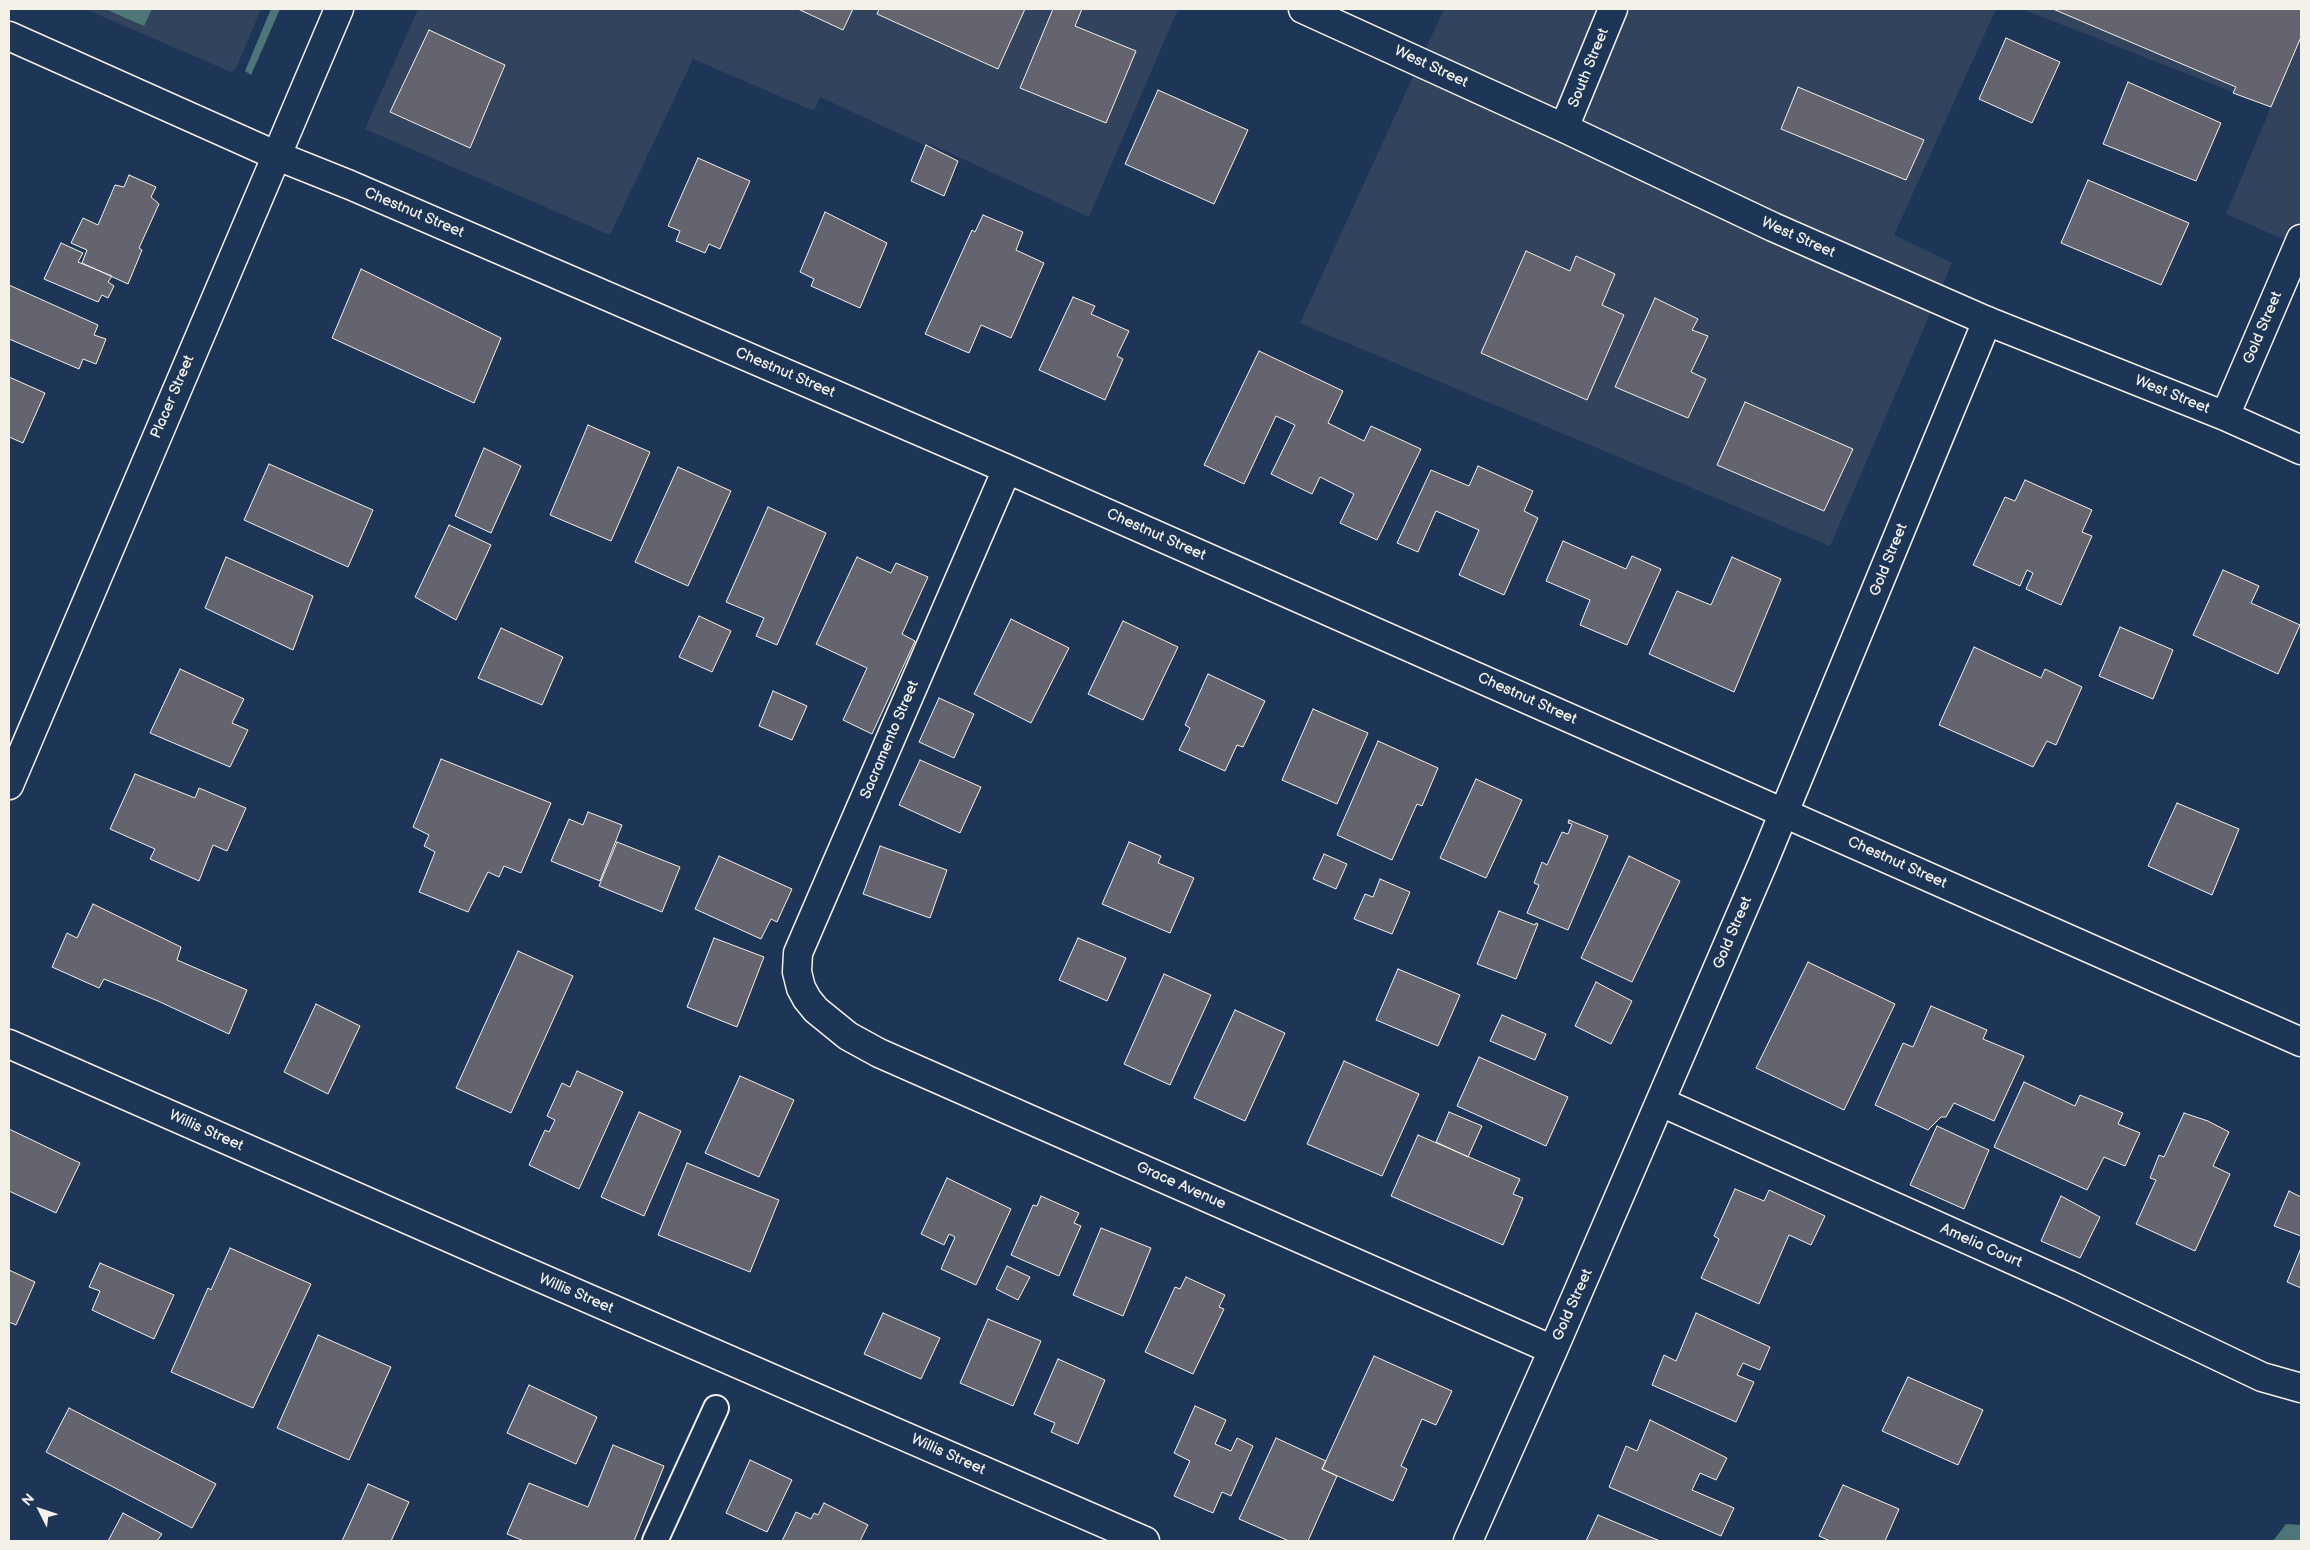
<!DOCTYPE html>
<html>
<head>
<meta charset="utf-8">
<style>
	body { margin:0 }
	#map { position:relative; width:2310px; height:1550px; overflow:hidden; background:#1d3557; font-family:"Balsamiq Sans",sans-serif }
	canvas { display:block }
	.frame { position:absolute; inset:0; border:10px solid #f4f1e8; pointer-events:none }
	.north { position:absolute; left:15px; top:1485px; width:50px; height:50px; -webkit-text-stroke:4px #1d3557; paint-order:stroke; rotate:311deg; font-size:14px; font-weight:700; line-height:20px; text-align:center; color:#f4f1e8 }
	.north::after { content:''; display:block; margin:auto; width:18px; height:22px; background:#f4f1e8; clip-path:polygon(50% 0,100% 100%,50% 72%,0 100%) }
</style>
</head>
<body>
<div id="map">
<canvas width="2310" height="1550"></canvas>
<div class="frame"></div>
<div class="north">N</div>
</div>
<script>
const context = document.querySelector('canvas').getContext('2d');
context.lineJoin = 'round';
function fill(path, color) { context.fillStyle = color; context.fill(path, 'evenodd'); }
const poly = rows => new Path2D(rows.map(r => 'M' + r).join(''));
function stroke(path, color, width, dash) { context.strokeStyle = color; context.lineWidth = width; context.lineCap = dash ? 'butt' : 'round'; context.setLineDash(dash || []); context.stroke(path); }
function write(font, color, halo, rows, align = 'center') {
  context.font = font + ' "Balsamiq Sans",sans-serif'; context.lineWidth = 4.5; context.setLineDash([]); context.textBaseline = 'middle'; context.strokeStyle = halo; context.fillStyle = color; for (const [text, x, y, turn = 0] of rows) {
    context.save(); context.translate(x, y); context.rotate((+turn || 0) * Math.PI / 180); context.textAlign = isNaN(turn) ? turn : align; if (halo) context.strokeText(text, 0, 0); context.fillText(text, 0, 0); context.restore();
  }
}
fill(poly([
	[85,9,261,9,236,68,231,72],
	[418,9,1178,9,1089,217,928,143,926,146,820,97,814,111,693,59,610,235,365,129],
	[1444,9,1996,9,1894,235,1952,263,1830,546,1300,323],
	[2022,9,2301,9,2301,247,2226,214,2271,107]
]), '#32435e');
fill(poly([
	[105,9,152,9,144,26],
	[271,9,280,9,251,75,245,71],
	[2286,1524,2301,1525,2301,1541,2273,1541]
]), '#4f7578');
const building = poly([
	[798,9,853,9,843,30,798,9],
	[879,9,1025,9,998,69,877,14,879,9],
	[1053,9,1082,9,1075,26,1136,51,1106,123,1020,88,1053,9],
	[2053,9,2301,9,2301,37,2271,107,2233,93,2236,87,2053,9],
	[429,30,505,65,470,148,390,112,429,30],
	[2006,38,2060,62,2032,123,1979,99,2006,38],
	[2128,82,2221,123,2196,181,2103,144,2128,82],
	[1798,87,1924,140,1906,180,1781,129,1798,87],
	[1158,90,1248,130,1214,204,1125,164,1158,90],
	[926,145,958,161,944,196,911,181,926,145],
	[698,158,750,181,720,249,709,244,705,253,676,241,680,231,668,226,698,158],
	[129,175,156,187,151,197,159,204,139,248,142,250,128,284,82,263,87,250,71,243,83,218,98,225,115,185,124,187,129,175],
	[2088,180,2189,223,2161,285,2061,243,2088,180],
	[825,212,887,243,860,308,811,286,814,279,800,272,825,212],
	[983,215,1023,232,1016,250,1044,263,1011,338,981,325,969,353,925,334,972,230,975,232,983,215],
	[61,243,83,253,78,262,112,276,108,282,114,286,108,298,102,295,98,302,44,279,61,243],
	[1526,251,1570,271,1576,256,1615,274,1602,305,1624,315,1587,400,1481,353,1526,251],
	[361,269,501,338,474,403,332,338,361,269],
	[9,285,98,325,94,335,106,339,96,364,83,359,79,369,9,339,9,285],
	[1073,297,1095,306,1091,314,1129,331,1117,356,1123,359,1105,400,1039,370,1073,297],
	[1655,298,1698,319,1692,330,1708,336,1691,372,1706,379,1688,418,1615,387,1655,298],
	[1259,351,1343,391,1328,423,1364,441,1371,426,1421,449,1377,540,1340,523,1354,494,1320,477,1312,494,1271,474,1295,425,1276,416,1244,484,1204,465,1259,351],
	[9,377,45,393,23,443,9,437,9,377],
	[1745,402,1853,449,1824,511,1717,465,1745,402],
	[588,425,650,452,611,541,550,515,588,425],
	[484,448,521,466,491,533,455,516,484,448],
	[269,464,373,510,348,567,244,520,269,464],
	[1478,466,1533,491,1524,511,1538,518,1504,595,1459,575,1479,530,1436,511,1418,552,1397,543,1431,470,1469,486,1478,466],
	[678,467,731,491,688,586,635,562,678,467],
	[2025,480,2092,510,2082,532,2092,536,2061,605,2026,589,2033,573,2027,570,2020,586,1973,565,2005,497,2015,501,2025,480],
	[768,507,826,533,777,645,756,636,764,618,726,602,768,507],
	[449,525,491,545,456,620,415,597,449,525],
	[1563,541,1626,569,1632,556,1661,569,1627,645,1580,625,1590,600,1546,581,1563,541],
	[226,557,313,596,293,650,205,608,226,557],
	[857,557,891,573,896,563,928,577,902,634,915,641,872,734,843,720,867,668,816,644,857,557],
	[1732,557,1781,579,1734,692,1649,654,1677,591,1711,605,1732,557],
	[2223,570,2259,586,2251,603,2300,625,2278,674,2193,635,2223,570],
	[699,616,731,631,712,672,679,657,699,616],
	[1011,619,1069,648,1031,723,974,694,1011,619],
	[1123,621,1178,647,1143,720,1088,694,1123,621],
	[2120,627,2173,650,2153,699,2099,676,2120,627],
	[501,628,563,657,542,705,478,678,501,628],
	[1974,647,2041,678,2045,669,2082,687,2056,745,2047,741,2033,767,1939,725,1974,647],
	[180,669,244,699,232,723,248,730,230,767,150,733,180,669],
	[1208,674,1265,701,1243,747,1237,745,1225,771,1179,750,1190,728,1185,725,1208,674],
	[773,691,807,706,792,740,759,726,773,691],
	[939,698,974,714,954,758,919,742,939,698],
	[1313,709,1368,733,1337,804,1282,780,1313,709],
	[1378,741,1438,768,1422,806,1417,804,1392,860,1337,835,1378,741],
	[441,759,551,803,521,873,504,866,499,877,488,872,468,912,419,892,435,852,424,846,429,835,413,827,441,759],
	[920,760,981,787,960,833,899,805,920,760],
	[135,774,195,798,199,788,246,808,227,851,213,845,199,881,150,859,155,849,110,829,135,774],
	[1476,779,1522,800,1486,878,1440,858,1476,779],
	[2177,803,2239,829,2212,895,2148,866,2177,803],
	[588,812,622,825,600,881,551,861,569,819,583,825,588,812],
	[1569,820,1608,836,1568,930,1527,913,1539,885,1534,883,1542,862,1547,865,1562,832,1568,834,1572,824,1568,823,1569,820],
	[617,842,680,867,662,912,599,886,617,842],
	[1129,842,1161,856,1158,863,1194,878,1170,933,1102,904,1129,842],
	[880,846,947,870,930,918,863,894,880,846],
	[1324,854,1347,864,1336,889,1313,879,1324,854],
	[719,856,792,889,777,922,771,919,761,939,695,909,719,856],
	[1629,856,1680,881,1632,982,1581,958,1629,856],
	[1380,879,1410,892,1392,934,1354,919,1365,894,1373,897,1380,879],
	[93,904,181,947,177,960,247,990,229,1034,158,1001,104,979,99,988,52,967,67,933,77,938,93,904],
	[1499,911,1535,925,1536,923,1538,924,1516,979,1477,964,1499,911],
	[714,938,764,957,737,1027,687,1007,714,938],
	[1078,938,1126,958,1107,1001,1059,980,1078,938],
	[518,951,573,976,511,1113,456,1088,518,951],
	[1808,962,1895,1004,1844,1110,1756,1068,1808,962],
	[1398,969,1460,995,1438,1046,1376,1020,1398,969],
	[1164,974,1211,995,1170,1085,1124,1064,1164,974],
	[1596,982,1632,1001,1611,1044,1575,1026,1596,982],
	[316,1004,360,1026,328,1094,284,1072,316,1004],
	[1931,1006,1987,1030,1983,1039,2024,1056,1994,1121,1954,1103,1946,1117,1941,1117,1928,1130,1875,1105,1903,1043,1913,1047,1931,1006],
	[1235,1010,1285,1033,1245,1121,1194,1098,1235,1010],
	[1502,1015,1546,1034,1535,1060,1490,1041,1502,1015],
	[1479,1057,1568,1097,1546,1146,1457,1106,1479,1057],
	[1344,1061,1419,1094,1382,1176,1307,1144,1344,1061],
	[577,1071,623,1092,579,1189,529,1165,545,1130,549,1132,555,1120,547,1116,562,1083,570,1087,577,1071],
	[740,1076,794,1100,759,1177,705,1153,740,1076],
	[2024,1082,2075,1106,2080,1095,2123,1113,2118,1124,2140,1133,2125,1166,2104,1157,2087,1190,1994,1147,2024,1082],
	[639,1112,681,1131,644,1216,601,1197,639,1112],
	[1449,1112,1482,1126,1468,1157,1436,1142,1449,1112],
	[2184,1113,2208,1121,2229,1132,2213,1166,2230,1174,2195,1251,2136,1224,2156,1180,2150,1178,2159,1155,2164,1157,2184,1113],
	[1937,1126,1989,1150,1964,1209,1910,1185,1937,1126],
	[9,1129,80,1163,56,1213,9,1191,9,1129],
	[1418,1135,1520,1179,1513,1194,1523,1198,1503,1245,1391,1196,1418,1135],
	[687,1163,779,1200,750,1272,658,1235,687,1163],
	[947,1178,1011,1209,976,1285,941,1269,955,1237,949,1234,944,1245,921,1234,947,1178],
	[1735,1189,1764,1201,1769,1190,1825,1216,1811,1245,1789,1235,1759,1304,1701,1278,1719,1239,1714,1236,1735,1189],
	[2289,1191,2301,1197,2301,1236,2274,1226,2289,1191],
	[1041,1196,1079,1213,1074,1223,1081,1226,1059,1276,1011,1255,1033,1205,1037,1206,1041,1196],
	[2061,1196,2100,1217,2080,1258,2041,1241,2061,1196],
	[1101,1228,1151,1248,1123,1316,1073,1295,1101,1228],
	[230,1248,311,1284,253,1408,171,1372,208,1288,211,1290,230,1248],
	[2301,1248,2301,1288,2287,1282,2301,1248],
	[100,1263,174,1295,154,1339,92,1310,100,1291,89,1287,100,1263],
	[1007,1266,1030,1277,1018,1300,996,1289,1007,1266],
	[9,1270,35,1282,16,1325,9,1322,9,1270],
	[1186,1277,1225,1295,1219,1307,1224,1309,1193,1374,1145,1352,1175,1287,1180,1289,1186,1277],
	[883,1313,940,1338,921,1379,864,1354,883,1313],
	[1696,1313,1770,1347,1760,1370,1743,1363,1737,1375,1754,1382,1736,1422,1652,1385,1664,1355,1676,1361,1696,1313],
	[988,1319,1041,1341,1013,1406,960,1383,988,1319],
	[318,1335,391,1367,349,1460,277,1428,318,1335],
	[1374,1356,1452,1391,1436,1425,1422,1419,1401,1466,1407,1469,1393,1501,1322,1469,1374,1356],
	[1058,1359,1105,1380,1078,1444,1051,1432,1055,1423,1034,1414,1058,1359],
	[1908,1377,1983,1410,1958,1465,1882,1431,1908,1377],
	[529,1385,597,1417,576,1464,507,1433,529,1385],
	[1195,1406,1226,1420,1215,1444,1231,1451,1237,1438,1253,1446,1231,1496,1222,1492,1213,1513,1174,1496,1190,1461,1174,1453,1195,1406],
	[69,1408,216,1484,192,1528,46,1452,69,1408],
	[1650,1420,1727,1458,1716,1480,1700,1473,1692,1490,1734,1508,1721,1536,1609,1487,1626,1446,1637,1451,1650,1420],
	[1276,1438,1326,1461,1322,1469,1337,1476,1308,1541,1289,1541,1239,1519,1276,1438],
	[613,1445,664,1466,634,1541,524,1541,507,1534,529,1483,588,1507,613,1445],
	[750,1460,792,1480,767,1532,726,1513,750,1460],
	[368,1484,409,1502,391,1541,342,1541,368,1484],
	[1843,1485,1899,1509,1885,1541,1830,1541,1819,1536,1843,1485],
	[824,1503,868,1525,860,1541,782,1541,796,1512,811,1519,814,1513,818,1515,824,1503],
	[123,1513,162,1534,157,1541,108,1541,123,1513],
	[1598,1515,1660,1541,1586,1541,1598,1515]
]);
fill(building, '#63646d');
stroke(building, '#f4f1e8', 1);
const lane = poly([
	[655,1541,716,1408]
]);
const street = poly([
	[9,36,275,155,350,185,1007,469,2301,1042],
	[2225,416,2301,239],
	[1007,469,798,953,797,972,801,988,807,999,816,1010,848,1036,879,1053,1553,1350],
	[9,1044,502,1261,1145,1541],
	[1661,1102,2069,1285,2262,1377,2301,1388],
	[1468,1541,1553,1350,1763,863,1987,321,2225,416,2301,450]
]);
const secondary = poly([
	[1303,9,1564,128,1773,227,1987,321],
	[1564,128,1613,9],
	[9,785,339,9]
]);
stroke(lane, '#f4f1e8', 28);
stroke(street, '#f4f1e8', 31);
stroke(secondary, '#f4f1e8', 31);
stroke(lane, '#1d3557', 24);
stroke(street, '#1d3557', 28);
stroke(secondary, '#1d3557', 28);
write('15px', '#f4f1e8', '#1d3557', [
	["West Street",1431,67,25],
	["South Street",1589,68,-68],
	["Chestnut Street",414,213,23],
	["West Street",1798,238,24],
	["Gold Street",2263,328,-67],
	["Chestnut Street",785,373,23],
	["West Street",2172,395,22],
	["Placer Street",173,397,-67],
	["Chestnut Street",1156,535,24],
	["Gold Street",1889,560,-68],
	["Chestnut Street",1527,699,24],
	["Sacramento Street",890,740,-67],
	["Chestnut Street",1897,863,24],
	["Gold Street",1733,933,-67],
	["Willis Street",206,1131,24],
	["Grace Avenue",1181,1186,24],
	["Amelia Court",1981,1246,24],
	["Willis Street",576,1294,23],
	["Gold Street",1573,1305,-66],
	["Willis Street",948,1455,24]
]);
</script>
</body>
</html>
